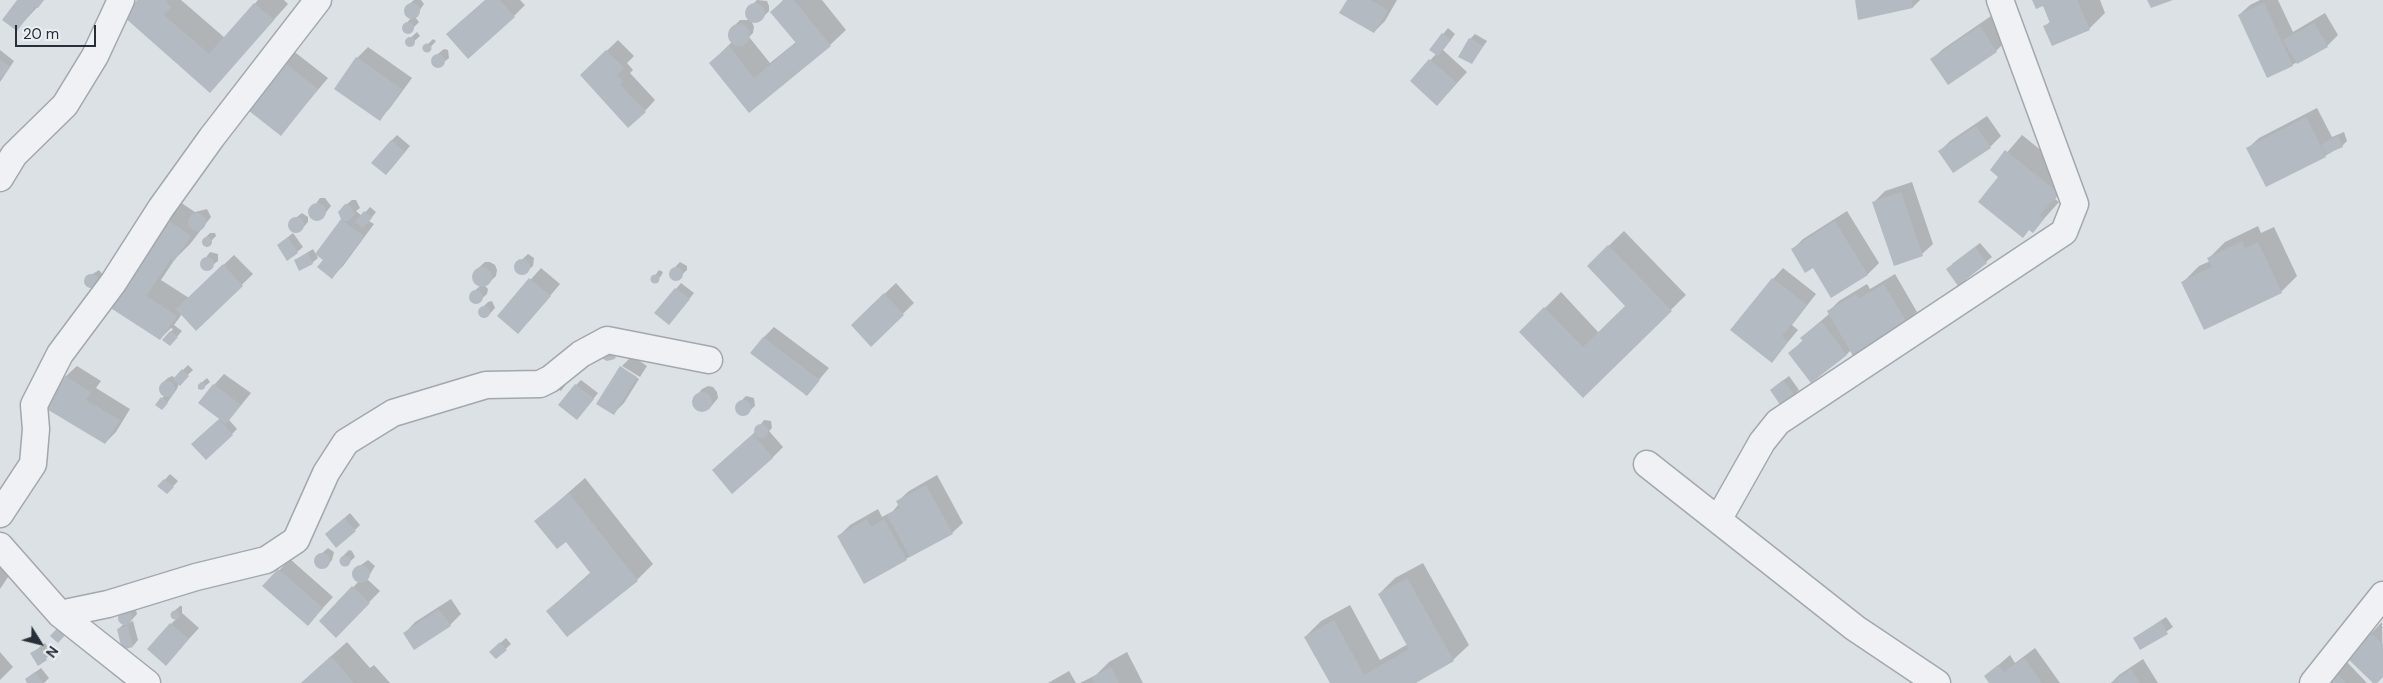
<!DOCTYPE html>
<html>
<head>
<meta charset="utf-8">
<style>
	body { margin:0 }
	#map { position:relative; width:2383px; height:683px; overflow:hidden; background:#dce1e5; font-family:"DM Sans",sans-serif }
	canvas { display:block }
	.north { position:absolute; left:15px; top:618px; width:50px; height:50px; -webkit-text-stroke:4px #ebeff3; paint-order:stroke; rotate:126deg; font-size:14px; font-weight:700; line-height:20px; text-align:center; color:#27303a }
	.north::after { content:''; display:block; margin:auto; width:18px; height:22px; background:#27303a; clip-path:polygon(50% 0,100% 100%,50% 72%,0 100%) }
	.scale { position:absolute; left:15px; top:25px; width:81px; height:22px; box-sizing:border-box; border:2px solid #27303a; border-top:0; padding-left:6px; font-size:15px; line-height:18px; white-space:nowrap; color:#27303a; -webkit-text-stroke:4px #ebeff3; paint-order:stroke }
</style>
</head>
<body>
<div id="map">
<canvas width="2383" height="683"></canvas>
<div class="north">N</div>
<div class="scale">20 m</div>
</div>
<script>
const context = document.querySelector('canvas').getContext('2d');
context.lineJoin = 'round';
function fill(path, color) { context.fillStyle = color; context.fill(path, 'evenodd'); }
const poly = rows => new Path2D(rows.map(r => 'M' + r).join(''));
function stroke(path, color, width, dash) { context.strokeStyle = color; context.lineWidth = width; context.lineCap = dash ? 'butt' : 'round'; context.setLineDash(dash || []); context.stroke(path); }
fill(poly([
	[19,0,44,0,17,29],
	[139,0,181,0,225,38,258,0,284,0,288,4,210,91],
	[414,0,421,0,424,4,415,17,419,22,408,33,403,27,411,18,407,16,406,7],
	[485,0,520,0,525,5,514,16],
	[757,0,767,1,769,6,769,11,759,21,752,22,754,27,753,33,749,37,770,63,796,42,772,12,783,0,822,0,846,30,830,45,750,111,710,63,732,42,729,36,730,30,740,20,749,20,746,15,747,10],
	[1348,0,1397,0,1385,21,1374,32],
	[1856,0,1920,0,1913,7],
	[2034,0,2100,0,2105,13,2089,29,2053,45,2045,26,2051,21,2043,4],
	[2260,0,2278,0,2293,32,2325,13,2338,35,2327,46,2292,65,2239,15,2250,5],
	[1991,16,2007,40,1996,51,1948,84,1932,59,1943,49],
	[1448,28,1455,34,1443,50,1467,72,1448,93,1411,81,1436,54,1431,49],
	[417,32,420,36,410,45,407,41],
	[1475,34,1487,41,1472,63,1470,39],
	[433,39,436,41,427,51,424,48],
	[618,40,634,56,627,63,633,70,630,73,655,100,645,111,592,65],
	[368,47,412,78,390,108,380,119,336,88,357,58],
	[444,49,448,50,449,58,439,66,435,65,433,61,434,57],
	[0,50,14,61,0,82],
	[292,50,328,78,281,134,246,107],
	[2317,108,2332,137,2344,132,2347,141,2342,146,2325,156,2248,148,2259,138],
	[1987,116,2001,136,1990,147,1940,151,1950,141],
	[397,135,410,146,391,169,391,141],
	[2022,135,2073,176,2055,199,2059,202,2033,231,2000,176,1992,170],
	[1912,182,1933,244,1922,254,1874,202,1885,191],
	[320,198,325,198,331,206,320,220,315,220,311,217,309,213],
	[352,200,356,200,360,208,356,211,362,216,370,207,376,212,369,221,374,224,343,266,332,277,324,260,343,219,340,216,342,208],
	[180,202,195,212,207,209,211,217,190,244,175,259,161,280,189,298,234,255,253,274,196,329,182,314,174,325,182,331,175,339,164,340,173,329,171,328,160,339,108,305],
	[1847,211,1879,263,1868,274,1832,297,1813,267,1792,250,1803,239],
	[302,213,308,217,308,222,300,231,292,231,289,223],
	[2258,226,2261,233,2274,227,2297,276,2281,292,2183,282,2199,266,2210,261,2209,258,2225,242],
	[1624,231,1686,295,1583,396,1521,332,1561,292,1599,333,1627,306,1588,266],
	[210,233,215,233,216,236,206,246,204,244,204,239],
	[293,233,303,247,297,252,278,245],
	[1980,243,1992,257,1986,262,1952,264],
	[313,249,318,258,312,263,295,260],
	[210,252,218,254,218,261,206,270,201,264],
	[528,254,534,258,533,266,527,271,519,272,516,265],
	[485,262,490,262,495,265,497,270,496,276,485,286,488,289,487,294,478,302,473,302,471,294,480,286,475,283,473,277,474,272],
	[680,262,687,266,687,270,677,279,673,279,671,271],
	[541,268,560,284,529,321,498,316],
	[1783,268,1816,294,1792,325,1798,330,1772,361,1773,279],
	[99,270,103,275,97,284,90,287,87,286,86,278],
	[659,270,663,272,661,276,656,281,652,280],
	[1895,274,1917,312,1906,322,1851,350,1846,355,1790,353,1803,340,1801,338,1829,314,1828,312,1839,301,1867,284,1870,289],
	[681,283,694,293,674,318,656,313],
	[896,283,914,303,871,345,863,314],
	[492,301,495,308,487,317,483,318,479,311,488,302],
	[774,327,829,368,807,394,763,338],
	[632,356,647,366,640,377,622,366],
	[188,365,193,370,179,383,177,389,167,403,162,398,165,395,160,392,162,383,168,378,172,376,175,378],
	[77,366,101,381,96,388,130,409,116,432,105,443,47,407,66,376],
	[622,366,622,369,639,379,624,403,613,414],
	[224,374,251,393,229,420,237,429,232,434,198,438,221,418,214,385],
	[1789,376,1799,390,1794,395,1777,385],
	[207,378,210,382,204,387,199,385],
	[569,380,561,391,552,386],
	[581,380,598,393,582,413,576,385],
	[708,386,713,387,717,392,718,398,709,409,703,411,698,410,694,406,693,400,702,389],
	[746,396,754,398,755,406,746,414,737,413,737,405],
	[764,420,771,421,772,428,769,431,783,447,772,458,713,470,755,432],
	[170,474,178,481,167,493,159,486],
	[937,475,963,523,952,533,906,559,839,536,850,525,878,509,882,517,893,511,899,504,898,501,909,491],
	[585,478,653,564,637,580,547,611,591,572,566,541,536,521],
	[350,513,360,525,355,530,332,529],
	[0,546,16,565,0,589],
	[328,548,334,552,332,560,327,566,319,567,315,559],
	[349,550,352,551,355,557,346,565,342,565,340,559],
	[290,559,333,597,308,624,264,586],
	[368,560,375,566,367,579,380,591,347,625,321,621,359,581,354,576,358,567],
	[1423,563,1469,645,1453,660,1414,683,1331,683,1305,637,1321,621,1350,605,1380,660,1408,644,1379,594,1395,578],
	[451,599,461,614,450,625,405,633,415,622],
	[135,606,137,614,129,623,133,621,138,640,133,646,118,629,125,623,120,622,118,618,121,610],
	[180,606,182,606,182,613,199,628,166,664,171,624,178,617,173,618,172,613],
	[2166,617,2173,627,2141,649,2134,638],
	[2382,622,2383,676,2375,683,2348,657],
	[506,638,511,644,496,658,496,647],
	[347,642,370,668,374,665,390,683,301,683],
	[45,643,52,654,38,664,32,653],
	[2035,648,2060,683,1991,683,1986,676,2010,655,2015,663],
	[0,652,13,667,0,680],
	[1127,652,1143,683,1080,683,1096,675,1109,662],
	[2143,659,2158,683,2111,683,2119,675],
	[2346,661,2367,683,2323,683],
	[41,668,49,678,44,683,29,683,26,679],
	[1069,671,1076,683,1048,683]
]), '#0003');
fill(poly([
	[17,0,44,0,38,8,35,7,17,31,2,20],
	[137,0,169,0,166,2,171,7,164,15,209,54,254,3,274,20,210,93,123,16],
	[485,0,500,0,515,17,468,59,446,34],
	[784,0,794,0,831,46,749,113,709,63,729,46,754,78,796,43,770,12],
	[1347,0,1370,0,1388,10,1374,33,1339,13],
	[1855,0,1912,0,1913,8,1858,20],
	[2032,0,2077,0,2090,30,2052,46,2043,26,2050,23,2043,6,2036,9],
	[2147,0,2173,0,2151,8],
	[2264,3,2293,66,2267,78,2238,15],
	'404 11a8 8 0 1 1 16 0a8 8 0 1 1-16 0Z',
	'745 13a10 10 0 1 1 20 0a10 10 0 1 1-20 0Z',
	'402 28a6 6 0 1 1 12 0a6 6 0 1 1-12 0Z',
	[2314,23,2328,47,2297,64,2283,40],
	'728 35a11 11 0 1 1 22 0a11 11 0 1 1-22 0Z',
	[1980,26,1997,52,1948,85,1930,59],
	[1442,33,1451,40,1438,56,1429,50],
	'405 42a5 5 0 1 1 10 0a5 5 0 1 1-10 0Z',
	[1469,38,1483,46,1472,64,1458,57],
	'422.5 48a4.5 4.5 0 1 1 9 0a4.5 4.5 0 1 1-9 0Z',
	[606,50,624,68,617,75,623,82,620,84,646,112,628,128,580,75],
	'431 61a7 7 0 1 1 14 0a7 7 0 1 1-14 0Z',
	[356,57,402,89,380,121,334,89],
	[0,59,10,67,0,79],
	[1429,59,1457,83,1437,106,1410,81],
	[281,60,318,89,281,136,244,107],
	[2306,117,2326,157,2266,187,2246,148],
	[1976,126,1991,148,1953,173,1938,151],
	[2338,136,2343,147,2326,154,2321,144],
	[391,140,405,152,386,175,371,163],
	[2005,150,2059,193,2040,215,2044,219,2033,233,2029,230,2023,238,1978,202,1998,177,1990,170],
	[1901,192,1923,256,1894,266,1872,202],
	'308 212a9 9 0 1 1 18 0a9 9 0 1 1-18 0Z',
	[345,204,350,205,355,214,348,221,343,221,364,236,332,279,317,267,323,260,315,254,341,219,338,212],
	[364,211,372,218,363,228,355,222],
	'188 222a9 9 0 1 1 18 0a9 9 0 1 1-18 0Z',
	[163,217,191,236,174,261,171,259,146,296,177,316,160,340,106,305],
	'288 225a8 8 0 1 1 16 0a8 8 0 1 1-16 0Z',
	[1835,221,1868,275,1831,298,1813,268,1805,273,1791,249],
	[288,237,298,253,287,261,277,245],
	'202 242a5 5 0 1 1 10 0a5 5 0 1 1-10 0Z',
	[2242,241,2245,248,2258,242,2282,293,2204,330,2181,282,2212,267,2207,258],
	[1608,245,1672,311,1583,398,1519,332,1544,307,1583,347,1625,306,1587,266],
	[1975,247,1987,263,1958,286,1946,269],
	[308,253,313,264,299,271,294,260],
	'200 264a7 7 0 1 1 14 0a7 7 0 1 1-14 0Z',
	'514 267a8 8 0 1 1 16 0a8 8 0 1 1-16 0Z',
	[223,264,243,286,196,331,176,309],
	'472 277a10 10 0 1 1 20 0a10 10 0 1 1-20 0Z',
	'669 274a7 7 0 1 1 14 0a7 7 0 1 1-14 0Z',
	'84 281a7 7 0 1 1 14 0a7 7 0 1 1-14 0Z',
	'650.5 279a4.5 4.5 0 1 1 9 0a4.5 4.5 0 1 1-9 0Z',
	[529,278,551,296,518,334,497,316],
	[1772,278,1807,305,1782,336,1788,342,1772,363,1730,330],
	[1884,284,1907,323,1853,356,1827,311,1856,294,1859,299],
	[675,288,690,299,669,325,654,313],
	'469 297a7 7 0 1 1 14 0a7 7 0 1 1-14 0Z',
	[884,293,904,315,871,347,851,325],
	'478 312a6 6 0 1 1 12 0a6 6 0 1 1-12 0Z',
	[1821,321,1847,355,1811,383,1788,353,1803,341,1800,338],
	[170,331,178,337,170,346,162,340],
	[763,337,820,380,807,396,750,353],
	[603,350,616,355,615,359,607,361,603,359],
	[620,366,637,377,614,415,596,404],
	[182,369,189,376,180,386,173,379],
	[65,376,91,392,86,400,120,420,105,444,45,408],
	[1783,380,1795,396,1781,406,1770,390],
	'159 389a8 8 0 1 1 16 0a8 8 0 1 1-16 0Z',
	[201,382,205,384,205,388,202,390,198,389,198,385],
	[213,384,241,405,226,424,198,403],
	[575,384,594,399,577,420,558,405],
	'692 402a10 10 0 1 1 20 0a10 10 0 1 1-20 0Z',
	[161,397,168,403,162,410,155,405],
	'735 408a8 8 0 1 1 16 0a8 8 0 1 1-16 0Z',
	[219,419,233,435,206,460,191,444],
	'754 431a7 7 0 1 1 14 0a7 7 0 1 1-14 0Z',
	[753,434,773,458,732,494,712,470],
	[164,479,174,487,167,494,157,486],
	[926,485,953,534,910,557,887,515,900,508,896,501],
	[569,493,638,581,567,637,546,611,591,574,566,542,557,549,534,521],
	[344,518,356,531,336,548,325,534],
	[867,519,871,527,884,519,907,560,864,584,837,536],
	'314 561a8 8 0 1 1 16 0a8 8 0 1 1-16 0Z',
	'339.5 561a5.5 5.5 0 1 1 11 0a5.5 5.5 0 1 1-11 0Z',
	'352 574a9 9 0 1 1 18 0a9 9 0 1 1-18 0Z',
	[278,569,323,608,308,626,262,586],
	[1407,578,1454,661,1416,683,1330,683,1304,637,1334,620,1364,675,1409,649,1378,594],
	[352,586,370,603,336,638,319,621],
	[439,609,451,626,414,650,403,633],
	'170.5 615a4.5 4.5 0 1 1 9 0a4.5 4.5 0 1 1-9 0Z',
	'118 618a7 7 0 1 1 14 0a7 7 0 1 1-14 0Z',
	[2161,621,2168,634,2140,650,2133,638],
	[170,623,189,639,166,666,147,649],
	[61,624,69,631,58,643,50,636],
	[128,626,133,647,122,650,117,629],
	[2370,632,2383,644,2383,677,2377,683,2373,683,2346,657],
	[500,642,507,650,496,659,489,652],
	[40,648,47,660,38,666,30,653],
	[331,656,354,683,301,683],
	[2024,658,2042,683,1989,683,1984,676,1998,665,2004,672],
	[1111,667,1119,683,1094,683,1092,677],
	[2131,669,2140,683,2111,683],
	[2335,671,2346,683,2322,683],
	[35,672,43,683,27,683,25,679]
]), '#b4bac1');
const street = poly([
	[0,178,14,155,65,105,95,56,121,0],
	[1647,464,1855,628,1937,683],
	[0,514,33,464,36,429,34,405,60,354,113,283,161,208,212,137,318,0],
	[1718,520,1762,442,1778,422,2064,232,2075,204,2000,0],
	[0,546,60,614,147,683],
	[60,614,108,604,196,577,266,560,296,540,326,473,346,442,393,413,486,385,540,384,550,379,581,354,607,340,709,360],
	[2313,683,2383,595]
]);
stroke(street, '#a2a8ae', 29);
stroke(street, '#eff1f4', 26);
</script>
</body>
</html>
